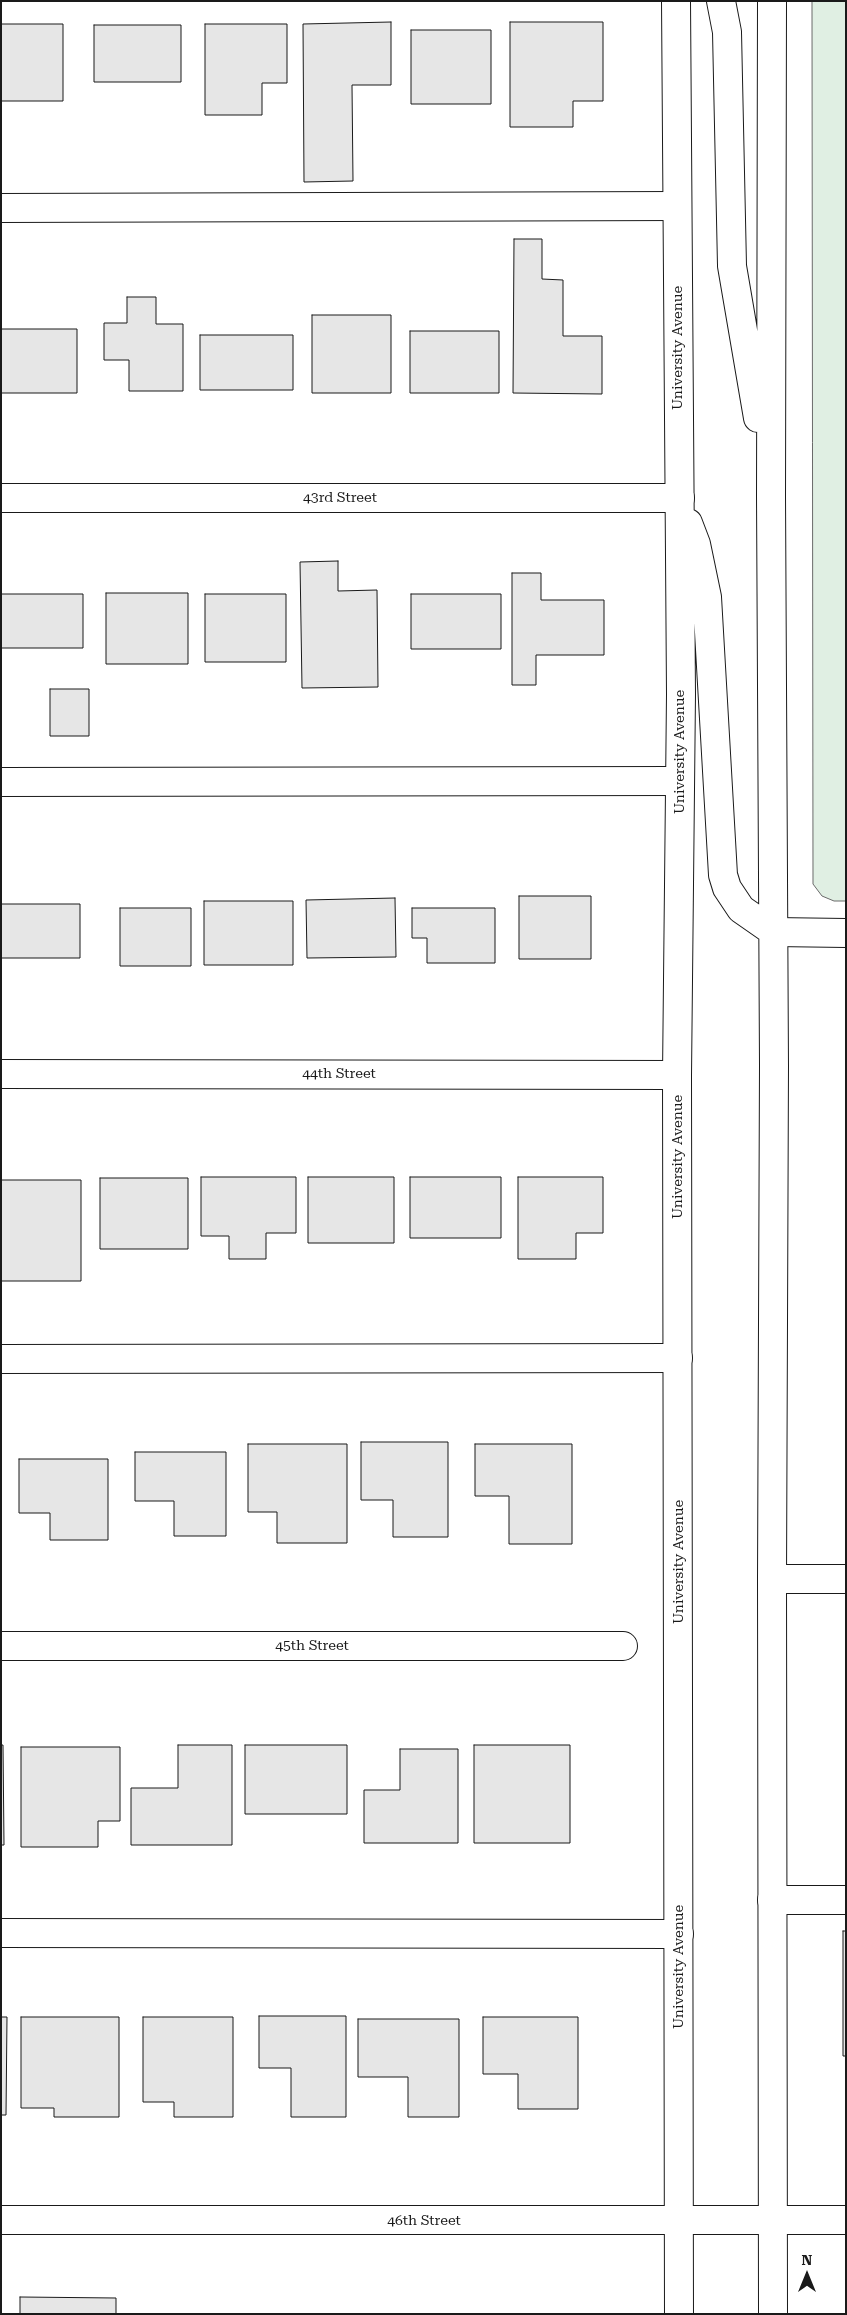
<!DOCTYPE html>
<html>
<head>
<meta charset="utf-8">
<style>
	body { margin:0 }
	#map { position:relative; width:847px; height:2315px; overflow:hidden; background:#fff; font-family:"Roboto Serif",serif }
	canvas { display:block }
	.frame { position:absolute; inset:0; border:2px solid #1a1a1a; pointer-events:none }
	.north { position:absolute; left:782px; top:2250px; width:50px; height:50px; -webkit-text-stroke:4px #fff; paint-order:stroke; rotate:0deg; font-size:14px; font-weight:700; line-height:20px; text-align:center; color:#1a1a1a }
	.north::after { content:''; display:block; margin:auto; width:18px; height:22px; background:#1a1a1a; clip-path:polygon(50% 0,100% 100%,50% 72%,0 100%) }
</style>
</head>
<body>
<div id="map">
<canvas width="847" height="2315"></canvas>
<div class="frame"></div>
<div class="north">N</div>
</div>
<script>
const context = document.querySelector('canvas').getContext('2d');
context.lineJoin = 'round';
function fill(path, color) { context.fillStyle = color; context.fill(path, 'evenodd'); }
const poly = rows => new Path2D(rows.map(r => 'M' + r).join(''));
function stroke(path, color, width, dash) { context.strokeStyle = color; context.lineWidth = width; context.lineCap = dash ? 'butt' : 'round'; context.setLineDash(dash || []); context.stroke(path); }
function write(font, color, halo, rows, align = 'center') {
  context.font = font + ' "Roboto Serif",serif'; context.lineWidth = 4; context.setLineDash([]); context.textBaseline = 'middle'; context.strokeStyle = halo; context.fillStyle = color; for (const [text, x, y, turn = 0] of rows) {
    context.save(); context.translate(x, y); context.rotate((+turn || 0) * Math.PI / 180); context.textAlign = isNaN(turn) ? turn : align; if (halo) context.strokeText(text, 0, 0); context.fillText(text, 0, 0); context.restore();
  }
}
const green = poly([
	[812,1,846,1,846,901,834,901,822,896,813,884,812,1]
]);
fill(green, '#e0efe3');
stroke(green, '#6a6a6a', 1);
const building = poly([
	[391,22,391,85,352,85,353,181,304,182,303,24,391,22],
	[510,22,603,22,603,101,573,101,573,127,510,127,510,22],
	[1,24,63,24,63,101,1,101,1,24],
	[205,24,287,24,287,83,262,83,262,115,205,115,205,24],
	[94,25,181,25,181,82,94,82,94,25],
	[411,30,491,30,491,104,411,104,411,30],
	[514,239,542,239,542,279,563,280,563,336,602,336,602,394,513,393,514,239],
	[127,297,156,297,156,324,183,324,183,391,129,391,129,360,104,360,104,323,127,323,127,297],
	[312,315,391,315,391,393,312,393,312,315],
	[1,329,77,329,77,393,1,393,1,329],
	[410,331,499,331,499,393,410,393,410,331],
	[200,335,293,335,293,390,200,390,200,335],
	[338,561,338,591,377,590,378,687,302,688,300,562,338,561],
	[512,573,541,573,541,600,604,600,604,655,536,655,536,685,512,685,512,573],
	[106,593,188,593,188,664,106,664,106,593],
	[1,594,83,594,83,648,1,648,1,594],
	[205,594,286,594,286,662,205,662,205,594],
	[411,594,501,594,501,649,411,649,411,594],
	[50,689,89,689,89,736,50,736,50,689],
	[519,896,591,896,591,959,519,959,519,896],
	[395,898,396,957,307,958,306,900,395,898],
	[204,901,293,901,293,965,204,965,204,901],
	[1,904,80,904,80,958,1,958,1,904],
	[120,908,191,908,191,966,120,966,120,908],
	[412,908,495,908,495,963,427,963,427,938,412,938,412,908],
	[201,1177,296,1177,296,1233,266,1233,266,1259,229,1259,229,1236,201,1236,201,1177],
	[308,1177,394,1177,394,1243,308,1243,308,1177],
	[410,1177,501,1177,501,1238,410,1238,410,1177],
	[518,1177,603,1177,603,1233,576,1233,576,1259,518,1259,518,1177],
	[100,1178,188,1178,188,1249,100,1249,100,1178],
	[1,1180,81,1180,81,1281,1,1281,1,1180],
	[361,1442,448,1442,448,1537,393,1537,393,1500,361,1500,361,1442],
	[248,1444,347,1444,347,1543,277,1543,277,1512,248,1512,248,1444],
	[475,1444,572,1444,572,1544,509,1544,509,1496,475,1496,475,1444],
	[135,1452,226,1452,226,1536,174,1536,174,1501,135,1501,135,1452],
	[19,1459,108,1459,108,1540,50,1540,50,1513,19,1513,19,1459],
	[1,1745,3,1745,4,1845,1,1845,1,1745],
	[178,1745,232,1745,232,1845,131,1845,131,1788,178,1788,178,1745],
	[245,1745,347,1745,347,1814,245,1814,245,1745],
	[474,1745,570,1745,570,1843,474,1843,474,1745],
	[21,1747,120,1747,120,1821,98,1821,98,1847,21,1847,21,1747],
	[400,1749,458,1749,458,1843,364,1843,364,1790,400,1790,400,1749],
	[843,1931,846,1931,846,2056,843,2056,843,1931],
	[259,2016,346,2016,346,2117,291,2117,291,2068,259,2068,259,2016],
	[1,2017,7,2017,6,2115,1,2115,1,2017],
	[21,2017,119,2017,119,2117,54,2117,54,2108,21,2108,21,2017],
	[143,2017,233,2017,233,2117,174,2117,174,2102,143,2102,143,2017],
	[483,2017,578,2017,578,2109,518,2109,518,2074,483,2074,483,2017],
	[358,2019,459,2019,459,2117,408,2117,408,2077,358,2077,358,2019],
	[20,2297,116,2298,116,2314,20,2314,20,2297]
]);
fill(building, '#e6e6e6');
stroke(building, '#1a1a1a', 1);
const minor = poly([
	[1,208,677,206],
	[1,498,680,498],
	[1,782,680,781],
	[774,932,846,933],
	[1,1074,677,1075],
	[1,1359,678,1358],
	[772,1579,846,1579],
	[1,1646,623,1646],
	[772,1900,846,1900],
	[1,1933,679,1934],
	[1,2220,846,2220]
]);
const major = poly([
	[676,1,681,694,677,1075,679,2314],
	[721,1,727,32,732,266,758,418],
	[772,1,771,496,774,1065,772,1579,773,2314],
	[688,523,696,544,707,597,723,875,727,888,741,909,774,932]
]);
stroke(minor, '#1a1a1a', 30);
stroke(major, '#1a1a1a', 30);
stroke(minor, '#fff', 28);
stroke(major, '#fff', 28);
write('14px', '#1a1a1a', '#fff', [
	["University Avenue",678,348,-90],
	["43rd Street",340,498],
	["University Avenue",680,752,-90],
	["44th Street",339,1074],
	["University Avenue",678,1157,-90],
	["University Avenue",679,1562,-90],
	["45th Street",312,1646],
	["University Avenue",679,1967,-90],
	["46th Street",424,2221]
]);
</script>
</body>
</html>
